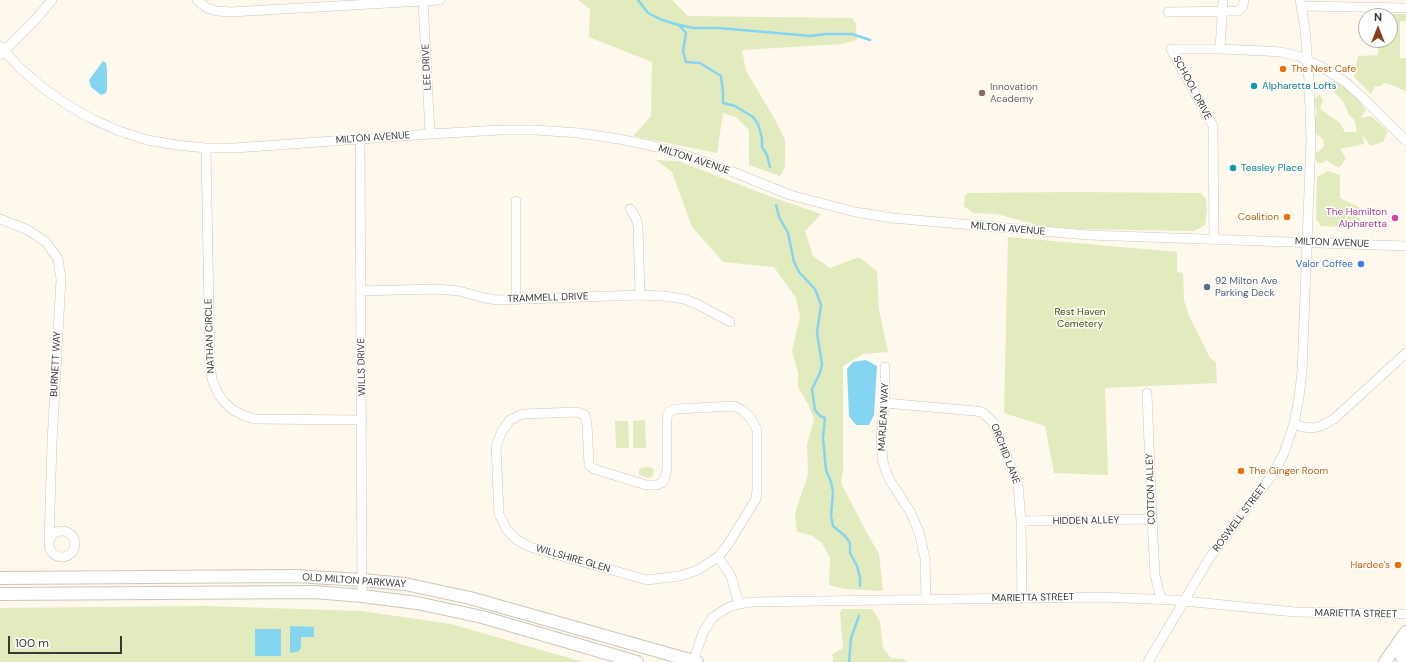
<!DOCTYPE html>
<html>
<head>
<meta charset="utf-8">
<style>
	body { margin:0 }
	#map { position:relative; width:1406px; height:662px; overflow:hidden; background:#fef8ed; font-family:"DM Sans",sans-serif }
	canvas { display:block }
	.north { position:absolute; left:1358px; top:8px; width:40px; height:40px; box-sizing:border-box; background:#fff; border:1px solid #b0afad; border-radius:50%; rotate:0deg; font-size:11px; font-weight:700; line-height:16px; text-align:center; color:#3a3833 }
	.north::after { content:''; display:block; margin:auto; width:14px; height:18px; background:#853f19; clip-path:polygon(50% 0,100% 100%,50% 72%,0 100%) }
	.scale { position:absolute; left:8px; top:636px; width:114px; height:18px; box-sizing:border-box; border:2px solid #3a3833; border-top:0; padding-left:5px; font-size:12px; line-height:14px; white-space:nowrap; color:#3a3833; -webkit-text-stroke:3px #fff; paint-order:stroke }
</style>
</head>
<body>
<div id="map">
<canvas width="1406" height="662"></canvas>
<div class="north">N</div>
<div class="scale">100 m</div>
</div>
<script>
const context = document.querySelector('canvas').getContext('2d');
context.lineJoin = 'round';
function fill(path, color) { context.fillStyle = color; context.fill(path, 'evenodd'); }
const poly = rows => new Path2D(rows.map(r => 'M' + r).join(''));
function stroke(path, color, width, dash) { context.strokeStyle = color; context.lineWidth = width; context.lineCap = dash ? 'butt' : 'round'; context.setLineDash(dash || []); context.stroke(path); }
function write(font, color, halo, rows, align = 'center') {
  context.font = font + ' "DM Sans",sans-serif'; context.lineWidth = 3; context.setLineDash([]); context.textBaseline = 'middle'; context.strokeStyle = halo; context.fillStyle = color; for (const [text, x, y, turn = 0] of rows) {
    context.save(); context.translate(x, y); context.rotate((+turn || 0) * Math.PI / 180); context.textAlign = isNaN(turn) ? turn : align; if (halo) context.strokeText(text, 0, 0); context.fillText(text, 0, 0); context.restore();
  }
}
fill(poly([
	[578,0,672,0,688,16,852,18,856,24,857,40,842,44,742,50,746,71,773,116,785,140,785,167,780,176,749,165,749,130,736,117,723,113,717,153,633,136,651,116,652,62,589,37,590,9],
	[1391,14,1406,14,1406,21,1400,22,1400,58,1406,58,1406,91,1389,84,1383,83,1381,86,1375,86,1371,94,1354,77,1358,56,1378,55,1379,40,1390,40,1390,16,1388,16],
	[1334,81,1353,93,1366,110,1360,118,1371,116,1388,131,1383,142,1370,146,1363,135,1364,144,1340,149,1346,159,1339,168,1326,160,1323,163,1316,162,1315,154,1324,147,1323,139,1314,132,1314,117,1317,114,1314,100,1319,94,1323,100,1320,109,1340,123,1345,132,1357,132,1354,119,1349,115,1343,101,1329,87],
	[656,160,678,161,769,196,821,214,805,231,813,256,830,268,859,257,877,271,879,309,888,352,863,354,843,366,843,471,841,483,867,533,879,554,883,591,844,589,829,585,830,558,822,543,811,535,797,532,795,513,808,475,807,445,814,419,808,404,798,387,798,372,792,351,800,317,796,298,774,267,723,262,692,227,672,172],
	[1328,171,1340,175,1340,198,1361,208,1359,228,1321,226,1316,219,1317,177],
	[1072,192,1201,193,1206,199,1207,210,1205,225,1194,231,1077,229,1041,226,997,214,973,213,964,206,965,195,968,193],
	[1008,237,1177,252,1177,272,1183,273,1184,300,1189,316,1210,358,1216,362,1217,383,1105,388,1108,475,1054,473,1045,426,1004,413],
	[645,420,646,448,633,448,633,421],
	[615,421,628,421,629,448,616,448],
	[649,467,654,469,653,476,649,478,639,475,639,470,641,468],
	[206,606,362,611,451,624,583,662,0,662,0,608],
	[842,609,872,609,880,621,883,648,891,658,904,659,908,662,833,662,832,654,843,648,840,613]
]), '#e2ebbe');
fill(poly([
	[103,61,106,63,107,69,107,89,106,93,101,95,91,87,89,80],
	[866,360,877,366,874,415,869,425,856,425,849,416,847,369,853,362],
	[290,626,314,627,314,637,301,637,301,647,299,651,295,652,290,653],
	[255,629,281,629,281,656,255,656]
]), '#84d5f1');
stroke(poly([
	[638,0,648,13,662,20,679,25,686,33,683,51,686,62,700,63,721,76,723,92,723,103,735,106,753,117,758,124,762,138,762,147,767,155,770,167],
	[680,25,693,28,719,28,811,36,826,34,852,34,870,40],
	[776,205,779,217,788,233,794,262,799,272,815,289,821,305,817,333,822,364,820,373,812,389,815,410,820,416,825,418,823,438,826,470,831,482,833,492,831,516,833,526,845,536,850,543,850,553,857,566,860,578,860,586],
	[849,662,851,638,859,616]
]), '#84d5f1', 2.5);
const minor = poly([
	[197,0,207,8,217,11,231,12,440,0],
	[423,1,430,134],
	[1302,6,1406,8],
	[1168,12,1238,11,1243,6,1244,0],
	[0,46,21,69,42,87,66,104,92,119,119,131,147,140,176,145,206,148,235,148,430,134,500,130,535,130,579,133,619,139,653,146,688,156,733,172,790,195,855,212,892,218,1088,235,1406,246],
	[1220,49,1223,0],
	[0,55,35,20,52,0],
	[360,139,362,596],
	[206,148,210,366,212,379,217,392,224,402,233,410,243,415,254,419,362,420],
	[630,209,636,218,638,226,640,295],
	[0,219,28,230,46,242,58,259,61,279,52,442,49,543],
	[1214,240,1213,126,1171,49,1220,49,1265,51,1281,52,1298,56,1322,67,1344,81,1362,97,1406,141],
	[361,291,436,289,459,291,485,298,497,300,640,295,664,296,684,299,699,305,730,322],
	[516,299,516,201],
	[885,367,885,403,882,425,881,440,883,462,889,479,911,513,919,532,925,558,926,599],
	[1147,393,1152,519,1155,575,1161,599],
	[885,403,975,411,982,412,993,422,1018,484,1021,521,1022,598],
	[734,406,742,410,750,417,757,430,757,489,756,499,727,546,718,557,698,570,680,576,647,580,530,547,517,540,507,530,499,514,496,446,502,431,510,420,522,414,577,412,585,415,587,424,589,465,594,469,646,485,657,485,663,482,665,477,667,469,667,417,669,412,676,409,734,406],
	[1294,424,1303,427,1313,428,1321,426,1334,419,1406,353],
	[1021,521,1152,519],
	'49 544a13 13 0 1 1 26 0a13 13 0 1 1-26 0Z',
	[718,557,731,576,739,604],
	[693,662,703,633,713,617,729,607,739,604,751,602,1099,597,1174,600,1295,612,1406,614],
	[1148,662,1210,557,1274,472,1284,453,1294,424,1299,397,1302,372,1311,139,1309,81,1305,28,1300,0]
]);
const major = poly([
	[0,578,294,576,362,580,405,584,470,598,697,662],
	[0,594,314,592,362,596,417,603,482,617,637,662],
	[1402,658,1401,649,1406,642],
	[1385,662,1406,632]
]);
stroke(minor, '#cdc6bc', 10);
stroke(major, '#cdc6bc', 14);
stroke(minor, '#fff', 9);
stroke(major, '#fff', 12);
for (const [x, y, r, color] of [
	[1283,69,4,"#e8710a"],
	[1254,86,4,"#0f9aa8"],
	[982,93,4,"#8d6e63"],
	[1233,168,4,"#0f9aa8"],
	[1287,217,4,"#e8710a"],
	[1395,218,4,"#d1479c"],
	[1361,264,4,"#3f7fe0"],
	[1207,287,4,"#5c6f8a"],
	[1241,471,4,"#e8710a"],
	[1398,565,4,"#e8710a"]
]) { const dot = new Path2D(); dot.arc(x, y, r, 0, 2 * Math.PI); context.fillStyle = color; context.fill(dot); stroke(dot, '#fff', 1.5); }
write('10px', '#3a3833', '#fff', [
	["LEE DRIVE",427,67,-93],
	["SCHOOL DRIVE",1192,88,62],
	["MILTON AVENUE",373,138,-4],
	["MILTON AVENUE",694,160,18],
	["MILTON AVENUE",1008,229,5],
	["MILTON AVENUE",1332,243,2],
	["TRAMMELL DRIVE",548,298,-2],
	["NATHAN CIRCLE",210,336,-92],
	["BURNETT WAY",56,364,-87],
	["WILLS DRIVE",362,367,-91],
	["MARJEAN WAY",884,417,-87],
	["ORCHID LANE",1005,454,69],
	["COTTON ALLEY",1151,489,-92],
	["ROSWELL STREET",1240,518,-53],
	["HIDDEN ALLEY",1086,521,-1],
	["WILLSHIRE GLEN",573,559,16],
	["OLD MILTON PARKWAY",354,581,4],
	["MARIETTA STREET",1033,598,-1],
	["MARIETTA STREET",1356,614,1]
]);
write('10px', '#c56008', '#fff', [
	["The Nest Cafe",1291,69],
	["Coalition",1279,217,"right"],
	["The Ginger Room",1249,471],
	["Hardee's",1390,565,"right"]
], 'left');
write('10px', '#0d838f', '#fff', [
	["Alpharetta Lofts",1262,86],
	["Teasley Place",1241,168]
], 'left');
write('10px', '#785e54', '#fff', [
	["Innovation",990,87],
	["Academy",990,99]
], 'left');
write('10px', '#b23c85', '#fff', [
	["The Hamilton",1387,212],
	["Alpharetta",1387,224]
], 'right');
write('10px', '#366cbe', '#fff', [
	["Valor Coffee",1353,264]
], 'right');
write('10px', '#4e5e75', '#fff', [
	["92 Milton Ave",1215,281],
	["Parking Deck",1215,293]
], 'left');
write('10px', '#454e00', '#fff', [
	["Rest Haven",1080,312],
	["Cemetery",1080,324]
]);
</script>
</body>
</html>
